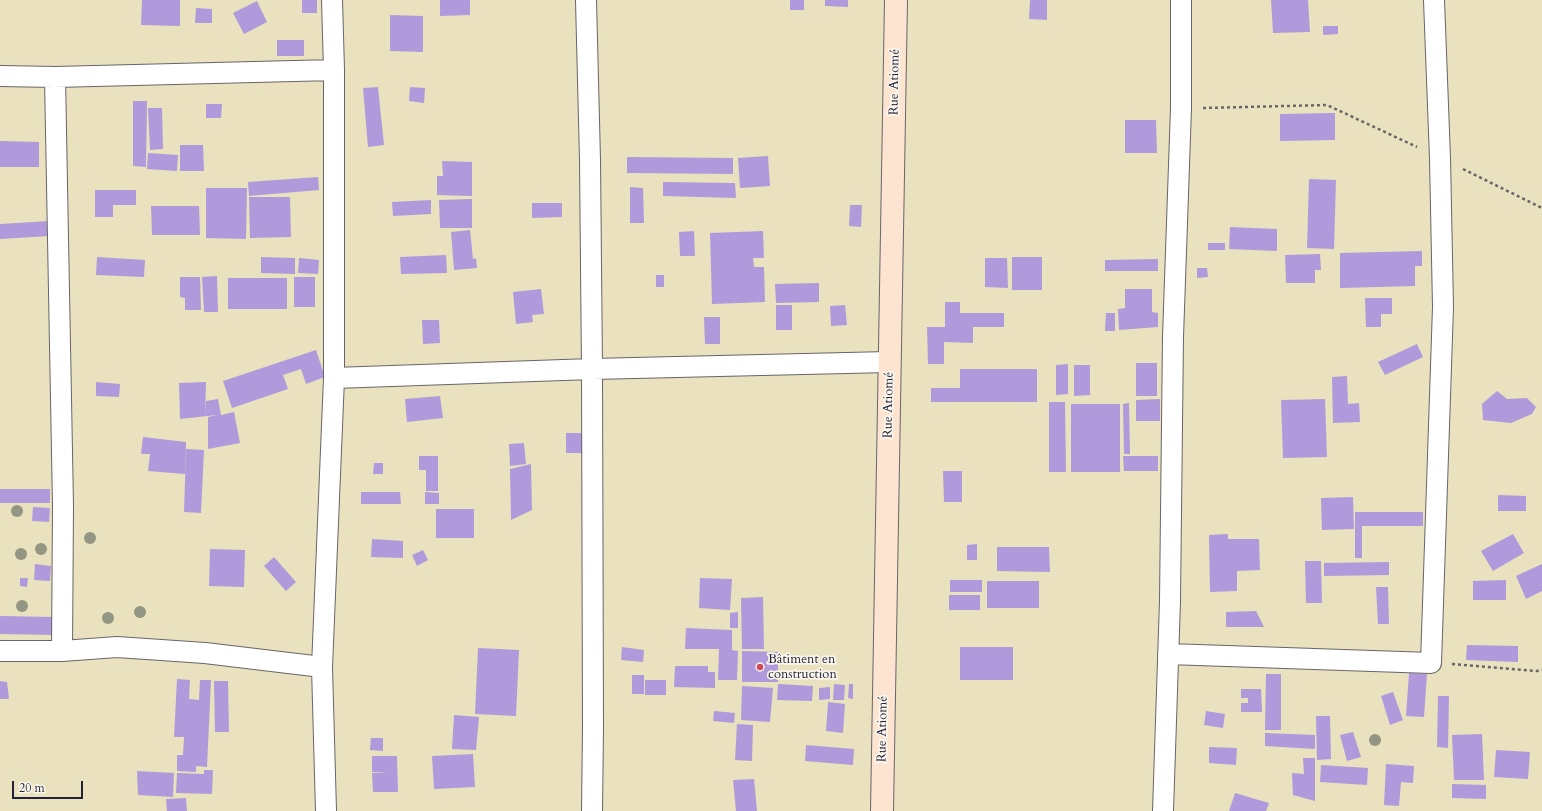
<!DOCTYPE html>
<html>
<head>
<meta charset="utf-8">
<style>
	body { margin:0 }
	#map { position:relative; width:1542px; height:811px; overflow:hidden; background:#eae1bf; font-family:Cardo,serif }
	canvas { display:block }
	.scale { position:absolute; left:12px; top:781px; width:71px; height:18px; box-sizing:border-box; border:2px solid #22223b; border-top:0; padding-left:5px; font-size:12px; line-height:14px; white-space:nowrap; color:#22223b; -webkit-text-stroke:3px #fbf7ec; paint-order:stroke }
</style>
</head>
<body>
<div id="map">
<canvas width="1542" height="811"></canvas>
<div class="scale">20 m</div>
</div>
<script>
const context = document.querySelector('canvas').getContext('2d');
context.lineJoin = 'round';
function fill(path, color) { context.fillStyle = color; context.fill(path, 'evenodd'); }
const poly = rows => new Path2D(rows.map(r => 'M' + r).join(''));
function stroke(path, color, width, dash) { context.strokeStyle = color; context.lineWidth = width; context.lineCap = dash ? 'butt' : 'round'; context.setLineDash(dash || []); context.stroke(path); }
function write(font, color, halo, rows, align = 'center') {
  context.font = font + ' Cardo,serif'; context.lineWidth = 3.5; context.setLineDash([]); context.textBaseline = 'middle'; context.strokeStyle = halo; context.fillStyle = color; for (const [text, x, y, turn = 0] of rows) {
    context.save(); context.translate(x, y); context.rotate((+turn || 0) * Math.PI / 180); context.textAlign = isNaN(turn) ? turn : align; if (halo) context.strokeText(text, 0, 0); context.fillText(text, 0, 0); context.restore();
  }
}
fill(poly([
	[142,0,180,0,180,26,141,25],
	[302,0,317,0,317,13,302,13],
	[440,0,470,0,470,15,440,16],
	[790,0,804,0,804,10,790,10],
	[825,0,848,0,848,7,825,6],
	[1030,0,1047,0,1047,20,1029,19],
	[1271,0,1308,0,1310,32,1273,33],
	[257,1,267,22,244,34,233,13],
	[196,8,212,9,212,23,195,23],
	[390,15,423,16,423,52,390,51],
	[1323,26,1338,26,1338,34,1323,35],
	[277,40,304,40,304,56,277,56],
	[378,87,384,145,368,147,363,88],
	[410,87,425,88,424,103,409,101],
	[133,101,147,101,146,167,133,166],
	[206,104,222,104,221,118,206,118],
	[148,108,162,108,163,149,150,150],
	[1335,113,1335,140,1280,141,1280,114],
	[1125,120,1156,120,1157,153,1125,153],
	[0,141,39,142,39,167,0,167],
	[180,145,203,145,204,171,180,171],
	[148,153,178,155,177,171,147,169],
	[768,156,770,186,740,188,738,158],
	[627,157,733,158,733,174,627,173],
	[442,161,472,162,472,196,437,195,437,176,443,176],
	[318,177,319,190,249,196,248,182],
	[1309,179,1336,180,1334,249,1307,248],
	[663,182,735,183,736,198,663,196],
	[630,187,643,188,644,223,630,223],
	[206,188,247,188,246,239,206,238],
	[95,190,136,190,136,205,113,205,113,217,95,217],
	[249,197,290,197,291,237,250,238],
	[472,199,472,228,440,228,439,200],
	[431,200,431,214,393,216,392,202],
	[532,203,562,203,562,217,532,218],
	[850,205,862,205,861,227,849,226],
	[151,206,199,206,200,235,152,235],
	[49,221,50,236,0,239,0,224],
	[1230,227,1277,229,1277,251,1229,249],
	[470,230,473,259,476,258,477,268,454,270,451,232],
	[694,231,695,256,680,256,679,232],
	[763,231,764,258,753,258,754,267,764,267,765,302,712,304,710,233],
	[1208,243,1225,243,1225,250,1208,250],
	[1422,251,1422,266,1415,266,1415,286,1340,288,1340,253],
	[1320,254,1321,270,1315,270,1315,283,1286,283,1285,255],
	[446,255,447,273,401,274,400,257],
	[97,257,145,260,144,277,96,275],
	[261,257,295,258,295,274,261,273],
	[1012,257,1042,257,1042,290,1012,290],
	[299,258,319,260,318,274,298,273],
	[985,258,1007,258,1008,288,985,287],
	[1158,259,1158,271,1105,271,1105,260],
	[1197,268,1207,268,1208,277,1197,278],
	[656,275,664,275,664,287,656,287],
	[217,276,218,312,204,312,202,277],
	[180,277,200,277,201,310,185,310,185,298,180,297],
	[294,277,315,277,315,307,294,307],
	[228,278,287,278,287,309,228,309],
	[819,283,819,302,776,303,775,284],
	[541,289,544,314,532,315,533,322,516,324,513,292],
	[1125,289,1152,289,1152,312,1158,313,1158,327,1119,330,1118,309,1125,308],
	[1365,298,1392,298,1392,314,1381,314,1381,327,1366,327],
	[945,302,960,302,960,313,1004,313,1004,327,973,327,973,343,944,342,944,364,928,364,927,327,945,327],
	[776,305,792,305,792,330,776,330],
	[845,305,847,325,831,326,830,306],
	[1106,313,1115,313,1115,331,1105,331],
	[704,317,720,317,720,344,705,344],
	[422,320,439,320,440,343,423,344],
	[1417,344,1423,357,1385,375,1378,362],
	[316,350,325,377,306,384,301,369,283,375,288,389,232,408,223,381],
	[1136,363,1157,363,1157,396,1136,396],
	[1068,364,1068,394,1056,395,1056,365],
	[1074,365,1090,365,1090,395,1074,396],
	[960,369,1037,369,1037,402,931,402,931,388,960,388],
	[1347,376,1348,404,1359,403,1360,422,1333,423,1332,377],
	[96,382,120,384,119,397,96,396],
	[206,382,205,415,206,401,218,399,221,415,234,412,240,443,208,449,208,417,217,415,180,419,179,383],
	[1497,391,1507,399,1527,398,1536,407,1532,414,1511,423,1483,420,1482,404],
	[440,396,443,418,407,422,405,399],
	[1160,399,1160,421,1136,421,1136,400],
	[1325,399,1327,457,1283,458,1281,400],
	[1049,402,1065,402,1066,472,1049,472],
	[1129,403,1130,454,1124,454,1123,404],
	[1071,404,1120,404,1120,472,1071,472],
	[566,433,582,433,582,453,566,453],
	[143,437,186,442,185,474,148,471,150,454,141,454],
	[524,443,526,464,510,466,509,444],
	[186,449,204,450,201,513,184,512],
	[419,456,438,456,438,491,426,491,426,470,419,470],
	[1123,456,1158,456,1158,471,1124,471],
	[374,463,383,463,383,474,373,474],
	[531,464,532,510,511,520,510,469],
	[943,471,962,471,962,502,944,502],
	[0,489,50,489,50,503,0,503],
	[361,492,400,492,401,504,361,504],
	[425,492,439,493,439,504,425,504],
	[1498,495,1526,496,1526,511,1498,511],
	[1353,497,1354,529,1322,530,1321,498],
	[33,507,50,508,49,522,32,521],
	[436,509,474,509,474,538,436,538],
	[1355,512,1423,512,1423,526,1362,526,1362,558,1355,558],
	[1228,534,1228,539,1259,539,1260,570,1237,571,1237,591,1210,592,1209,535],
	[1513,534,1524,553,1493,571,1481,551],
	[372,539,403,541,403,558,371,557],
	[977,544,977,560,967,560,967,545],
	[997,547,1049,547,1050,572,997,571],
	[210,549,245,550,244,587,209,586],
	[423,550,428,560,417,566,412,555],
	[274,557,296,582,286,591,264,566],
	[1305,561,1321,561,1322,603,1306,603],
	[1389,562,1389,575,1324,576,1324,563],
	[35,564,51,566,50,581,34,580],
	[1542,564,1542,591,1526,599,1516,576],
	[20,578,28,578,27,587,20,586],
	[700,578,732,579,730,610,699,608],
	[950,580,982,580,982,592,950,592],
	[1506,580,1506,600,1473,600,1473,581],
	[987,581,1039,581,1039,608,987,608],
	[1376,587,1388,587,1389,624,1378,624],
	[949,595,980,595,980,610,949,610],
	[763,597,764,649,742,649,741,598],
	[1256,611,1264,627,1226,627,1226,612],
	[738,612,738,628,730,628,730,613],
	[0,616,53,617,53,635,0,634],
	[686,628,732,630,732,650,738,651,737,680,718,680,719,649,685,649],
	[1467,645,1518,646,1518,662,1466,660],
	[622,647,644,650,643,662,621,660],
	[960,647,1013,647,1013,680,960,680],
	[478,648,519,650,516,716,475,714],
	[742,651,778,652,778,682,742,682],
	[675,666,708,666,708,672,715,672,715,688,674,687],
	[1409,673,1427,674,1424,717,1406,716],
	[1266,674,1281,674,1281,730,1265,730],
	[632,675,644,675,644,694,632,694],
	[177,679,190,680,189,699,199,700,200,680,211,680,207,767,196,766,196,772,177,771,177,755,183,755,184,737,174,737],
	[645,680,666,680,666,695,645,695],
	[0,681,7,682,9,699,0,699],
	[214,681,228,681,229,732,215,732],
	[778,684,813,686,812,701,777,700],
	[834,684,845,685,844,700,833,700],
	[849,684,853,684,853,699,848,698],
	[742,686,773,688,770,722,741,720],
	[830,687,830,699,819,700,819,688],
	[1241,689,1261,689,1262,712,1241,712,1241,703,1248,703,1248,698,1241,698],
	[1393,692,1403,720,1390,725,1381,696],
	[1438,696,1449,696,1448,748,1437,747],
	[828,702,845,704,843,733,826,731],
	[714,711,735,713,734,723,713,721],
	[1206,711,1225,714,1223,728,1204,725],
	[454,715,479,717,476,750,452,749],
	[1316,716,1330,716,1331,759,1317,760],
	[737,724,753,725,752,761,735,760],
	[1353,732,1361,757,1347,761,1340,735],
	[1265,733,1315,735,1315,749,1265,746],
	[1482,734,1484,780,1454,780,1452,735],
	[371,738,383,738,383,751,370,750],
	[806,745,854,749,853,765,805,761],
	[1209,747,1237,748,1236,765,1209,763],
	[1496,750,1530,752,1528,779,1494,777],
	[473,754,475,787,434,789,432,756],
	[372,756,397,756,398,792,373,792,372,773,388,772,372,772],
	[1303,758,1315,758,1315,801,1293,795,1292,773,1304,774],
	[1386,764,1414,766,1413,783,1401,782,1399,806,1384,805],
	[1321,765,1368,768,1367,785,1320,782],
	[204,770,213,770,212,794,176,793,177,773,204,774],
	[137,771,174,773,173,797,138,795],
	[754,779,757,811,736,811,733,780],
	[1452,784,1486,785,1486,799,1452,798],
	[1235,793,1269,803,1266,811,1229,811],
	[186,798,187,811,167,811,166,799]
]), '#b09adb');
const street = poly([
	[332,0,334,70],
	[586,0,590,160,592,369,593,729,592,811],
	[0,76,55,77,334,70,334,378,322,667,326,811],
	[55,77,63,506,62,651],
	[334,378,592,369,889,362],
	[0,651,62,651,117,647,205,653,322,667],
	[1168,654,1431,663,1443,307,1440,158,1434,0],
	[1163,811,1170,601,1173,337,1181,108,1181,0]
]);
const secondary = poly([
	[882,811,896,0]
]);
stroke(street, '#686569', 22);
stroke(secondary, '#686569', 24);
stroke(poly([
	[1203,108,1327,105,1417,147],
	[1463,169,1542,208],
	[1452,664,1537,671,1542,670]
]), '#686569', 2.5, [3, 3]);
stroke(street, '#fff', 20);
stroke(secondary, '#fde4d1', 22);
context.fillStyle = '#929683';
for (const [x, y] of [
	[17,511],
	[90,538],
	[41,549],
	[21,554],
	[22,606],
	[140,612],
	[108,618],
	[1375,740]
]) { context.beginPath(); context.arc(x, y, 6, 0, 2 * Math.PI); context.fill(); }
for (const [x, y, r, color] of [
	[760,667,4,"#d1495b"]
]) { const dot = new Path2D(); dot.arc(x, y, r, 0, 2 * Math.PI); context.fillStyle = color; context.fill(dot); stroke(dot, '#fbf7ec', 1.5); }
write('13px', '#22223b', '#fbf7ec', [
	["Rue Atiomé",895,82,-89],
	["Rue Atiomé",889,405,-89],
	["Rue Atiomé",883,729,-89]
]);
write('13px', '#22223b', '#fbf7ec', [
	["Bâtiment en",768,660],
	["construction",768,675]
], 'left');
</script>
</body>
</html>
